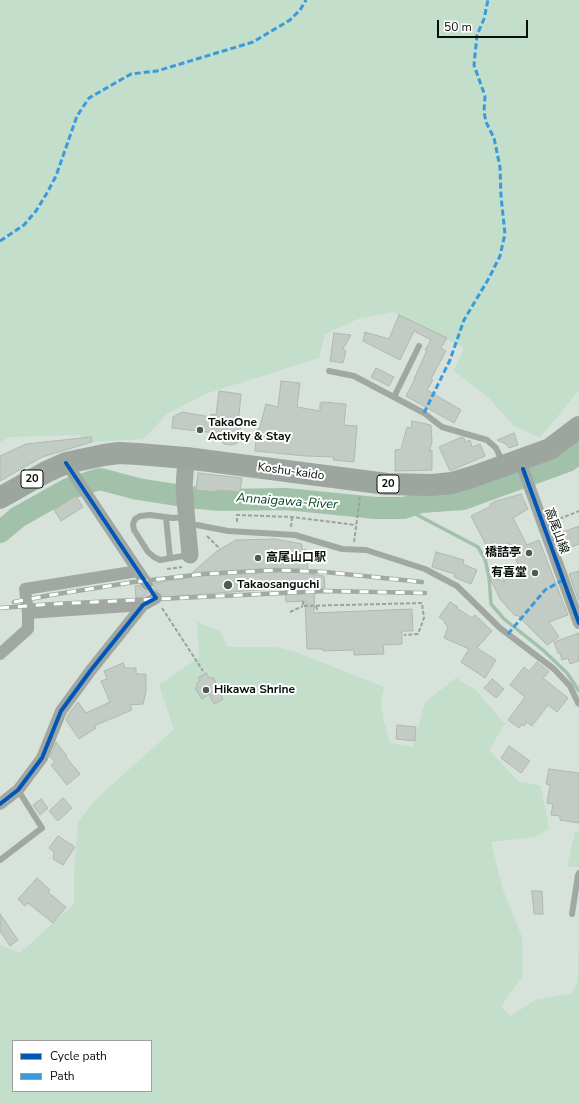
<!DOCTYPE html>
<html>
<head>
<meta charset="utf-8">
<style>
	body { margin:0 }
	#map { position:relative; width:579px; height:1104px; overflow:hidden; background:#d7e3da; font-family:"Nunito Sans",sans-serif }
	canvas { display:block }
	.legend { position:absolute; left:12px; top:1040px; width:140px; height:52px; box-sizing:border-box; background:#fff; border:1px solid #9c9f9d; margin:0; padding:5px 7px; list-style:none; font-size:12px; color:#070f09 }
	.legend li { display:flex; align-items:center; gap:8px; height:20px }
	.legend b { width:20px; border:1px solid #9c9f9d }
	.scale { position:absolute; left:437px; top:20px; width:91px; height:18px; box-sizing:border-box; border:2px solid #070f09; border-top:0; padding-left:5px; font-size:12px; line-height:14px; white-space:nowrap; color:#070f09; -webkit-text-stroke:3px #fff; paint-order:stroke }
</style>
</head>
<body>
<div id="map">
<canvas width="579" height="1104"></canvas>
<ul class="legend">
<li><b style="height:5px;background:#0057b8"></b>Cycle path</li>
<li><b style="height:5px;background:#399add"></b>Path</li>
</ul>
<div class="scale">50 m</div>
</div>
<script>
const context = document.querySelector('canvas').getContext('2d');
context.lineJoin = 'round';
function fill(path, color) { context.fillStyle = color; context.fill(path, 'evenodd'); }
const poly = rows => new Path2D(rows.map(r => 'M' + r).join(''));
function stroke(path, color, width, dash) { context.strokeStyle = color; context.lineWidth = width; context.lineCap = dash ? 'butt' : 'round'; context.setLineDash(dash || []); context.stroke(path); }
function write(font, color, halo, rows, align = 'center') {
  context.font = font + ' "Nunito Sans","Noto Sans JP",sans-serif'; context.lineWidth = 4; context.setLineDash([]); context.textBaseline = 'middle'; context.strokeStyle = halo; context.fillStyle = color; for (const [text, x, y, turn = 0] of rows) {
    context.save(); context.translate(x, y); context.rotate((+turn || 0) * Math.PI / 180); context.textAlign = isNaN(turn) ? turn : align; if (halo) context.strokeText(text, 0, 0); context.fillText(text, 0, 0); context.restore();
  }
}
fill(poly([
	[0,0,579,0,579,390,540,438,514,426,489,398,454,371,464,348,393,312,358,319,325,334,319,358,208,393,168,413,143,439,89,442,79,435,10,437,0,442],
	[197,622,220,631,227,647,276,647,296,652,384,687,381,703,384,722,390,743,413,747,425,702,456,678,476,690,505,724,489,750,518,781,541,786,549,829,535,837,491,842,502,887,522,937,523,975,501,1007,511,1016,535,1000,572,993,578,981,578,955,579,951,579,1104,0,1104,0,945,20,953,74,904,74,873,78,822,94,801,174,729,159,685,199,657],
	[13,1041,151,1041,151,1091,13,1091],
	[579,831,579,867,567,867,575,832]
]), '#c3deca');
stroke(poly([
	[404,508,478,547,485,559,489,577,491,604,504,619,543,650,567,673,579,691]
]), '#a2c1aa', 3.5);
stroke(poly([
	[0,532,18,517,68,489,100,479,138,489,189,497,221,500,286,499,376,508,404,508,421,502,463,499,568,461,579,452]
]), '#a2c1aa', 22);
const building = poly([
	[399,315,447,338,441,348,446,351,440,362,431,379,433,380,427,390,461,410,454,423,406,396,415,379,414,379,427,350,425,350,431,340,414,331,400,360,363,341,365,332,389,339,399,315],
	[334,333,351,335,343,349,346,351,343,363,330,361,334,333],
	[376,368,394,377,389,386,371,377,376,368],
	[281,381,300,383,297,407,320,411,320,403,323,402,346,404,344,425,357,426,354,462,333,460,334,457,306,456,255,451,257,429,259,430,266,404,278,407,281,381],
	[219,391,241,394,238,425,244,435,237,443,231,445,224,444,216,433,172,428,173,417,182,412,211,417,211,414,216,415,219,391],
	[412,421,431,425,432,442,429,452,432,450,432,470,395,471,395,450,401,449,407,427,411,428,412,421],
	[514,433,518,445,509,448,506,444,497,440,514,433],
	[91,437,92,442,42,457,0,481,0,456,26,444,91,437],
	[462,437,464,438,465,442,470,440,472,447,480,444,485,456,450,471,439,447,462,437],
	[198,473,242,478,240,492,217,490,217,492,196,490,198,473],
	[521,494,528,509,513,518,527,545,539,540,568,615,549,622,559,637,547,645,517,615,515,616,500,599,489,576,505,582,502,577,519,567,509,543,490,553,471,516,491,506,490,504,496,501,521,494],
	[76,496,83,507,61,521,54,510,76,496],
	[579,526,579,544,564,550,558,534,579,526],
	[275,539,302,544,302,550,306,549,308,574,324,576,325,588,315,589,314,613,412,609,413,631,402,631,402,644,383,645,384,654,354,655,354,650,323,651,323,649,307,649,305,601,286,602,285,588,163,597,160,591,153,590,141,598,136,598,135,586,139,585,143,591,148,591,154,588,154,583,186,578,217,551,236,540,275,539],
	[436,552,464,560,463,564,477,570,471,584,454,577,455,574,432,567,436,552],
	[579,571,579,601,569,574,579,571],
	[450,602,458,607,457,608,472,618,475,615,492,631,477,648,496,660,485,678,461,662,469,649,444,638,448,627,444,622,445,621,439,617,450,602],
	[579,633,579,661,570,664,568,658,562,660,560,653,558,653,554,642,579,633],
	[537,662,549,672,543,678,568,698,557,712,548,705,532,726,527,722,524,726,522,724,519,728,508,720,525,697,510,685,524,667,529,671,537,662],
	[123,663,125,668,136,668,136,674,146,674,146,692,143,704,130,705,132,710,94,726,96,728,79,739,66,720,68,715,78,702,86,713,110,702,101,681,107,679,104,671,123,663],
	[206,673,210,679,213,677,219,688,217,689,223,699,214,704,209,694,202,699,195,688,198,686,196,684,200,681,198,678,206,673],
	[492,679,504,689,496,698,484,688,492,679],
	[397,725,416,727,415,741,396,739,397,725],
	[56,742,67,756,66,757,80,774,67,785,51,765,55,762,50,757,56,742],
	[509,746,530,761,521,773,501,758,509,746],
	[549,769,579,773,579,823,560,820,560,816,551,815,553,804,547,803,550,785,546,784,549,769],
	[63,798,72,808,58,821,49,811,63,798],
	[41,799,48,808,40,815,33,805,41,799],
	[58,836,75,847,63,865,53,859,54,852,49,848,58,836],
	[37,878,50,890,48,892,66,907,53,923,28,903,25,906,18,899,37,878],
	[532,891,542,891,543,914,534,914,532,891],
	[0,914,18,940,10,946,0,931,0,914]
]);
fill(building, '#c2ccc5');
stroke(building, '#aeb8b0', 1);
stroke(poly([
	[554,521,579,511],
	[237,522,237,515,292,517,356,525],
	[291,527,292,517],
	[207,536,220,549],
	[354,542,360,497],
	[167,569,182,567],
	[303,601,303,606,422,603,424,618,418,634,404,635],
	[316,606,318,612],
	[162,608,203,671],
	[290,612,303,606]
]), '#9ca29e', 2, [4, 2]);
stroke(poly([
	[329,371,354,376,424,413,442,427,487,440,496,448,503,463],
	[394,397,419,346],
	[166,517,170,558],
	[186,517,173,518,150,515,140,516,135,519,133,524,134,530,148,552,154,557,160,560,189,555],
	[197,525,228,531,295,535,342,549,366,550,425,569,457,586,500,628,554,669,570,686,578,703,579,704],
	[0,860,42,828,18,790],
	[572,914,578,875,579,873]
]), '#a1a8a3', 6);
stroke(poly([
	[66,463,147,584],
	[523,469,579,623],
	[138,571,25,589,28,613,143,605],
	[0,654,28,629,28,613],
	[0,804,18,790,42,758,61,711,91,670,143,605,156,598,155,597]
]), '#a1a8a3', 12);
stroke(poly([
	[186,458,184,488,190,555]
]), '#9fa7a1', 17);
stroke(poly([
	[0,498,46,472,66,463,104,455,119,453,138,454,186,458,387,484,432,485,452,483,475,476,550,449,579,427]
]), '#9ca59e', 22);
const rail = poly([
	[14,602,51,595,134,582,203,574,277,570,325,572,422,582],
	[0,608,53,604,326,591,425,593]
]);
stroke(rail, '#a1a9a3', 4.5);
stroke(rail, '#fff', 3, [9]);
stroke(poly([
	[0,241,24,225,36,211,47,193,56,176,77,116,89,98,131,74,157,71,253,42,290,20,300,10,306,0],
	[424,413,450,360,464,320,489,278,500,256,505,234,501,196,500,167,494,138,486,122,484,112,485,96,474,65,477,35,484,19,488,0],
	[508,634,545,590,563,580]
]), '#399add', 3, [6, 3]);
stroke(poly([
	[523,469,579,623],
	[0,804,18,790,42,758,61,711,91,670,143,605,156,598,66,463]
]), '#0057b8', 4);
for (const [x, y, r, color] of [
	[200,430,4,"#505952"],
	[529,553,4,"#505952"],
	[258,558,4,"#505952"],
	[535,573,4,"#505952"],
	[228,585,5,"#505952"],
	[206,690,4,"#505952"]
]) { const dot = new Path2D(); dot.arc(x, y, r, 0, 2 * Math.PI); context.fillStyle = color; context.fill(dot); stroke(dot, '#fff', 1.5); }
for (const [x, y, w] of [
	[32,479,22],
	[388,484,22]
]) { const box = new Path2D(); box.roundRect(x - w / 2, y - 9, w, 18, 3); context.fillStyle = '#fff'; context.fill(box); stroke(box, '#070f09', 1); }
write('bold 11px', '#070f09', null, [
	["20",32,479],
	["20",388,484]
]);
write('bold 12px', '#070f09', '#fff', [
	["TakaOne",208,423],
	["Activity & Stay",208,437],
	["橋詰亭",521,553,"right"],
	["高尾山口駅",266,558],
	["有喜堂",527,573,"right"],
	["Takaosanguchi",237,585],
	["Hikawa Shrine",214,690]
], 'left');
write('12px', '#070f09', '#fff', [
	["Koshu-kaido",291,472,8],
	["高尾山線",556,531,70]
]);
write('italic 13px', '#044723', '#fff', [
	["Annaigawa-River",287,502,4]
]);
</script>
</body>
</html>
